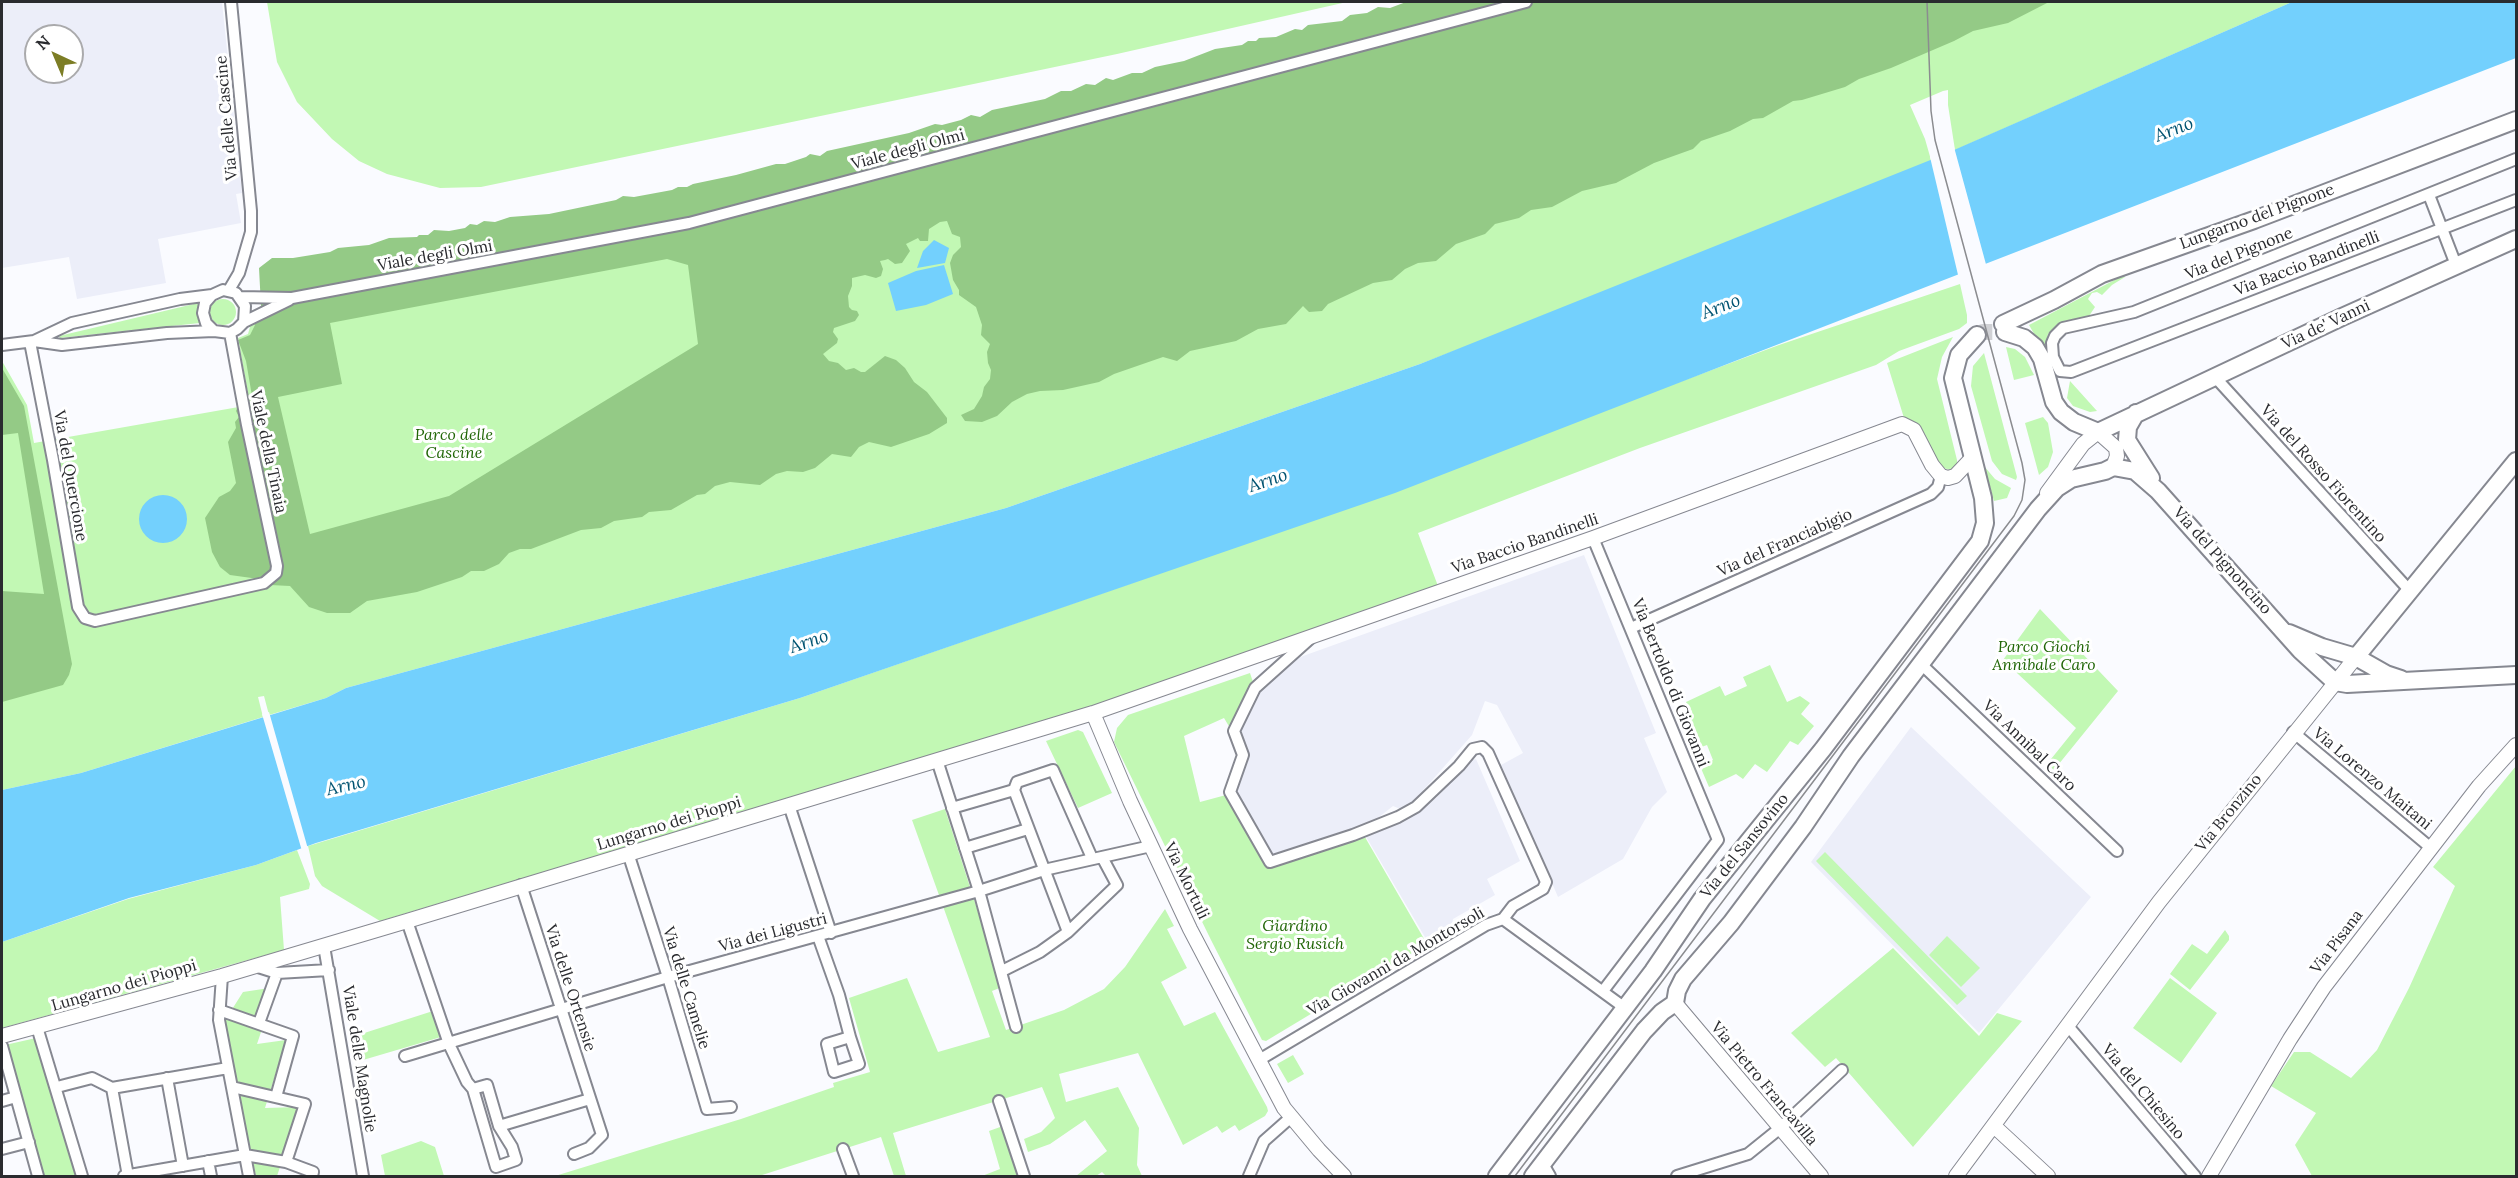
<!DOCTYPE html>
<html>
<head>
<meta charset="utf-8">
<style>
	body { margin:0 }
	#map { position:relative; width:2518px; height:1178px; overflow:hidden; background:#fafbff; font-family:Lora,serif }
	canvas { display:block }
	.frame { position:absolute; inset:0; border:3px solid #2a2b2f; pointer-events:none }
	.north { position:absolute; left:24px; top:24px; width:60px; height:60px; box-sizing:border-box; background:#fff; border:2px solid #aaaaac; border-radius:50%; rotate:316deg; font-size:16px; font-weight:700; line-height:24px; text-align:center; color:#2a2b2f }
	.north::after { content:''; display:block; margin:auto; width:21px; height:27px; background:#7c7d25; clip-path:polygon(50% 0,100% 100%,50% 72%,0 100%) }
</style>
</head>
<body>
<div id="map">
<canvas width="2518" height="1178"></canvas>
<div class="frame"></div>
<div class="north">N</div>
</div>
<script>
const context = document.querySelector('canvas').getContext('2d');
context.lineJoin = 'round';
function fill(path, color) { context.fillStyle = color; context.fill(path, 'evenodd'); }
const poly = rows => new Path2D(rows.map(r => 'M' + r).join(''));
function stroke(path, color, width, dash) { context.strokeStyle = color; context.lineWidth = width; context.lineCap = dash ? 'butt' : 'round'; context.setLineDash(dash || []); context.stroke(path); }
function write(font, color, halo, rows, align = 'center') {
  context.font = font + ' Lora,serif'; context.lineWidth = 6; context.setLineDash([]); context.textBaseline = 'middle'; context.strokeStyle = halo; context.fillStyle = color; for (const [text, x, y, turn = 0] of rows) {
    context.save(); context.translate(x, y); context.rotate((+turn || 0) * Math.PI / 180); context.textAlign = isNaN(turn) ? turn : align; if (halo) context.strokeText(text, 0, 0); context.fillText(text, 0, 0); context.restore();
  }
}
fill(poly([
	[2,2,222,2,242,193,236,194,241,223,158,239,166,283,77,299,69,257,2,268],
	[36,36,72,36,72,72,36,72],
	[1584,555,1656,733,1644,738,1667,792,1652,807,1623,859,1558,897,1501,765,1523,753,1497,705,1485,701,1472,735,1405,811,1393,806,1374,821,1271,858,1234,794,1246,759,1250,757,1238,732,1257,692,1292,660],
	[1911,727,2091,897,1979,1033,1811,862],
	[1476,759,1520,861,1487,879,1495,895,1453,919,1451,929,1429,944,1365,835,1415,812,1436,798,1472,760]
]), '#eceef9');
fill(poly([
	[267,2,1347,2,1117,54,481,187,440,188,387,174,359,161,332,139,297,102,277,62],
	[1424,2,2292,2,1955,150,1948,105,1948,90,1943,91,1910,105,1925,139,1933,167,1420,364,1006,508,346,688,326,698,269,715,264,696,258,697,263,717,81,773,2,790,2,361,27,405,34,443,250,405,238,338,248,334,253,316,663,197,985,118],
	[2124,275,2125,277,2112,285,2102,295,2097,292,2092,293,2088,299,2095,307,2089,316,2064,321,2057,325,2048,334,2045,347,2043,349,2029,325],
	[1960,284,1967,315,1967,323,1959,329,1899,351,1876,365,1640,448,1418,533,1438,586,1152,686,1001,735,380,921,322,886,315,876,308,846,800,698,1230,549,1779,345],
	'210 312a13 13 0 1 1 26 0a13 13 0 1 1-26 0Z',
	[198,303,200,323,60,338,59,336],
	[1953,337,1942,357,1937,379,1957,460,1957,465,1951,470,1943,468,1938,463,1925,434,1904,418,1887,363],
	[2006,347,2015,349,2025,357,2034,375,2014,380],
	[1984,353,2017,477,2016,480,2002,474,1992,461,1971,386,1973,366],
	[2070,381,2097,411,2090,412,2073,406,2067,398],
	[2043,417,2048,423,2053,452,2048,467,2039,475,2025,423],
	[1984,466,1995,479,2011,488,2007,498,1994,501],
	[2040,609,2118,691,2054,770,2047,764,2076,728,2003,660],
	[1770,665,1787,702,1800,696,1810,703,1801,714,1814,726,1798,745,1790,741,1767,772,1755,764,1743,779,1736,774,1709,787,1700,766,1713,760,1707,745,1693,750,1679,715,1689,710,1686,702,1720,686,1725,696,1747,686,1743,677],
	[1250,673,1255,688,1233,733,1224,718,1184,736,1200,802,1226,795,1269,863,1362,832,1427,944,1266,1041,1262,1040,1211,940,1114,742,1117,728,1128,715],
	[1078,730,1083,732,1112,793,1078,808,1046,741],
	[2516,766,2516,1176,2312,1176,2295,1145,2316,1113,2271,1086,2294,1052,2310,1052,2351,1078,2377,1050,2409,988,2455,886,2433,867],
	[945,809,1002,987,992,991,1006,1030,1064,1010,1104,989,1125,967,1165,909,1174,926,1167,929,1187,968,1161,982,1184,1026,1215,1012,1267,1107,1268,1111,1265,1116,1239,1131,1235,1125,1222,1133,1217,1126,1183,1145,1138,1053,1059,1074,1066,1102,1118,1087,1139,1128,1137,1165,1142,1176,1106,1176,1102,1172,1096,1176,1076,1176,1107,1151,1085,1120,1050,1144,1028,1152,1024,1139,1041,1132,1055,1118,1042,1087,893,1133,906,1176,894,1176,881,1137,759,1176,555,1176,741,1119,834,1087,833,1083,870,1072,849,998,907,978,938,1052,990,1037,912,820],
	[297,850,310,884,309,889,280,897,284,950,2,1028,2,942,128,899,256,865],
	[1825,852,1967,996,1957,1005,1816,861],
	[2225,930,2229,936,2229,940,2190,990,2170,974,2192,944,2207,954],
	[1947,936,1980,968,1961,987,1929,955],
	[1893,948,1979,1036,1997,1013,2022,1021,1913,1147,1836,1058,1825,1067,1791,1033],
	[2170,978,2217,1013,2181,1063,2133,1028],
	[276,987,257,1044,286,1040,265,1108,300,1107,277,1176,256,1176,224,1022,243,992],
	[433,1011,441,1037,363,1060,358,1035],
	[36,1038,76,1176,39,1176,5,1045],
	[1293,1055,1304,1074,1288,1083,1277,1064],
	[1003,1126,1019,1176,982,1176,1000,1169,989,1131],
	[421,1141,435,1147,444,1176,385,1176,381,1155]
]), '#c2f8b4');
fill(poly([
	[1406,2,2049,2,2008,23,1973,31,1954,41,1891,68,1859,79,1845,87,1802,100,1793,101,1763,118,1753,119,1730,131,1701,141,1693,149,1654,163,1616,183,1582,191,1552,207,1531,210,1519,218,1495,224,1485,234,1456,244,1436,261,1418,263,1405,269,1392,280,1373,283,1328,304,1322,311,1309,312,1303,306,1286,324,1258,329,1236,341,1190,351,1177,361,1163,357,1114,374,1099,382,1063,390,1040,391,1027,394,1012,402,997,416,982,422,965,421,961,415,974,409,982,396,984,387,990,379,991,370,988,363,987,352,990,344,981,335,982,325,976,307,959,295,959,290,953,280,950,263,953,255,961,247,960,237,952,234,947,221,940,222,929,229,928,241,920,241,918,238,906,244,910,251,902,263,895,264,888,259,885,260,880,261,883,269,881,276,876,278,865,275,852,278,852,286,848,296,849,307,852,310,857,311,859,315,855,321,834,328,833,332,838,339,837,343,823,354,829,361,838,363,846,370,854,368,861,372,865,372,885,356,896,360,905,368,914,382,927,392,947,418,947,423,929,434,891,447,869,442,859,447,851,457,832,454,815,468,803,472,787,471,776,474,760,485,730,482,715,486,705,494,697,495,671,510,649,512,642,517,614,521,601,528,581,530,531,549,520,549,509,553,499,564,484,571,471,571,462,577,417,592,367,601,350,613,327,613,309,607,290,586,270,585,259,579,230,575,220,567,212,552,205,518,219,497,230,491,236,483,228,442,236,428,235,422,239,417,236,411,238,406,250,402,252,396,246,361,238,340,250,335,255,325,250,319,261,306,259,268,272,258,293,258,330,252,338,248,369,245,389,238,417,237,419,235,428,235,434,230,449,231,465,228,470,224,477,225,484,221,495,222,510,217,549,214,616,200,623,196,634,197,672,190,678,187,687,187,693,184,736,175,776,164,785,164,806,157,810,154,820,156,827,151,909,133,935,124,942,125,961,120,971,115,980,117,992,110,1045,99,1061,91,1071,91,1086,84,1095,85,1106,78,1113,80,1132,73,1142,73,1155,67,1184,61,1215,49,1242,45,1248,41,1256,41,1259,38,1276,37,1295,29,1302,30,1308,25,1342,21,1350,15,1367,13,1378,7,1390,8],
	[667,259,688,265,698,344,449,496,310,534,278,397,342,384,330,323],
	[2,368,24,406,72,664,69,675,63,685,2,702,2,591,44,594,18,433,2,435]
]), '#94ca86');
fill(poly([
	[2292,2,2516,2,2516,58,1395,493,800,698,316,843,256,865,129,898,2,942,2,790,81,773,326,698,346,688,1006,508,1420,364,1938,157],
	[934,240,949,248,945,263,917,268,923,251],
	[944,265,953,294,926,305,896,311,888,283,916,271],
	'139 519a24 24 0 1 1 48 0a24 24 0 1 1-48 0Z'
]), '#73d0fd');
fill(poly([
	[1954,147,1987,268,1959,279,1930,157],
	[269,712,308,849,302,851,262,714]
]), '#fafbff');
stroke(poly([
	[1977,335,1983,332,2005,332]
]), '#d0d1d5', 16, [16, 8]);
const minor = poly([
	[2516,159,2134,312,2063,328,2055,336,2052,343,2053,357,2060,371,2071,372,2516,200],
	[2429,195,2456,265],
	[229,290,239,273,251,232,251,211,231,2],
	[212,295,205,303,203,313,206,323,214,331],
	[241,297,292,298,689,223,1526,2],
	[244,322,289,300],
	[30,342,53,460,78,607,85,618,95,621,264,583,276,573,277,566,247,425,230,333],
	[2,345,34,341,72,323,180,299,212,295,223,290,236,293,245,306,244,322,237,329,230,333,214,331,167,333,62,345,34,341],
	[2215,377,2410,591],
	[1593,538,1718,840,1603,991],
	[1631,628,1931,494,1938,487,1941,476],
	[1921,664,2117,851],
	[2293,732,2431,848],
	[937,760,979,891,1016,1027],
	[1014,790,1068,932],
	[789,805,831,933],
	[952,808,1014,790,1017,782,1053,770,1092,858],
	[965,848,1028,829],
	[628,853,668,977,707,1109,731,1107],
	[521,885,602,1135,589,1148,574,1154],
	[1503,919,1625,1008],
	[407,921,449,1044,467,1082,473,1089],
	[818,936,839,995,850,1037,827,1044,834,1072,859,1064,850,1037],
	[324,946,363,1176],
	[255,966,277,973,329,970],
	[1002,971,1040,952,1068,932,1117,885,1102,857],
	[222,976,219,1020,249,1176],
	[219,1010,293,1036,276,1097],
	[259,1023,277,973],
	[2068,1026,2195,1176],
	[37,1027,82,1176],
	[2,1046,38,1176],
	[405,1056,668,977,979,891,1044,870,1151,846],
	[1259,1060,1486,925,1503,919,1513,906,1543,889,1546,882,1488,753,1482,747,1473,749,1459,766,1416,807,1398,817,1353,835,1270,862,1230,792,1243,755,1234,731,1255,688,1313,636],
	[167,1078,183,1166],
	[487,1085,499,1126,512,1147,516,1160,496,1167,473,1089,487,1085],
	[57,1087,92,1078,112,1088],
	[232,1087,305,1104,286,1162],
	[112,1088,228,1068],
	[112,1088,128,1176],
	[2,1101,16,1097],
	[999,1101,1024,1176],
	[499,1126,590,1099],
	[2,1149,29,1142],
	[843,1149,853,1176],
	[208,1161,211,1176],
	[1543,1164,1550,1176],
	[124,1176,245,1155,286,1162,313,1172,312,1176],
	[1249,1176,1264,1141,1290,1118],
	[1677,1176,1748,1154,1779,1129,1842,1070]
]);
const tertiary = poly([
	[2047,493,2083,444,2098,432,2116,448,2117,456,2113,467],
	[1093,713,1130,801,1190,929,1284,1108,1319,1150,1344,1176],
	[1675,1003,1821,1176],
	[2,1036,222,976,407,921,1093,713,1593,538,1902,424,1914,430,1932,465,1941,476,1948,478,1955,476,1973,457],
	[1994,1126,2048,1176],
	[1956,1176,2159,902,2356,657],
	[2209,1176,2290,1039,2324,987,2479,786,2516,745]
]);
const primary = poly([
	[2003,324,2054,300,2102,274,2254,220,2516,120],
	[2005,332,2024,338,2035,347,2042,359,2054,402,2061,412,2074,422,2098,432,2342,317,2516,239],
	[2136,413,2128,427,2127,440,2151,478],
	[2289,633,2322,647,2356,657,2386,674,2401,679],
	[2356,657,2516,461],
	[1497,1176,1653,971,1702,899,1823,749,1980,541,1985,523,1983,498,1953,378,1959,355,1977,335],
	[1533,1176,1644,1031,1662,1012,1675,1003,1677,991,1683,979,1731,923,1803,827,1851,756,2038,509,2057,488,2071,479,2105,471,2113,467,2135,471,2158,491,2300,650,2335,682,2347,684,2516,675]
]);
stroke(minor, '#868891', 14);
stroke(tertiary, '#868891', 16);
stroke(primary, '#868891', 20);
stroke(minor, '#fff', 10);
stroke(tertiary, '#fff', 14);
stroke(primary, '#fff', 16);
stroke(poly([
	[1515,1176,2014,516,2022,500,2025,480,2022,463,1935,140,1931,111,1927,2]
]), '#8b8c90', 1.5);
write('16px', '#2a2b2f', '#fff', [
	["Via delle Cascine",227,118,-95],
	["Viale degli Olmi",908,150,-15],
	["Lungarno del Pignone",2257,217,-20],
	["Via del Pignone",2239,254,-22],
	["Viale degli Olmi",435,256,-10],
	["Via Baccio Bandinelli",2307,264,-21],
	["Via de' Vanni",2326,325,-25],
	["Viale della Tinaia",268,452,78],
	["Via del Rosso Fiorentino",2323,474,48],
	["Via del Quercione",70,476,80],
	["Via del Franciabigio",1785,543,-24],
	["Via Baccio Bandinelli",1525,544,-19],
	["Via del Pignoncino",2222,561,48],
	["Via Bertoldo di Giovanni",1670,683,68],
	["Via Annibal Caro",2029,746,44],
	["Via Lorenzo Maitani",2372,779,40],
	["Via Bronzino",2229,813,-51],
	["Lungarno dei Pioppi",669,824,-17],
	["Via del Sansovino",1745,846,-51],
	["Via Mortuli",1186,881,64],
	["Via dei Ligustri",773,933,-15],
	["Via Pisana",2337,942,-53],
	["Via Giovanni da Montorsoli",1396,962,-30],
	["Lungarno dei Pioppi",124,986,-16],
	["Via delle Ortensie",570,988,72],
	["Via delle Camelie",686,988,73],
	["Viale delle Magnolie",359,1059,81],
	["Via Pietro Francavilla",1764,1084,50],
	["Via del Chiesino",2143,1092,50]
]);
write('italic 16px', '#216607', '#fff', [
	["Parco delle",454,435],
	["Cascine",454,453],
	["Parco Giochi",2044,647],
	["Annibale Caro",2044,665],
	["Giardino",1295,926],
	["Sergio Rusich",1295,944]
]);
write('italic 18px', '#015371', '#fff', [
	["Arno",2174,130,-21],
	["Arno",1721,307,-21],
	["Arno",1268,481,-19],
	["Arno",809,642,-19],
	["Arno",346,786,-13]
]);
</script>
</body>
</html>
